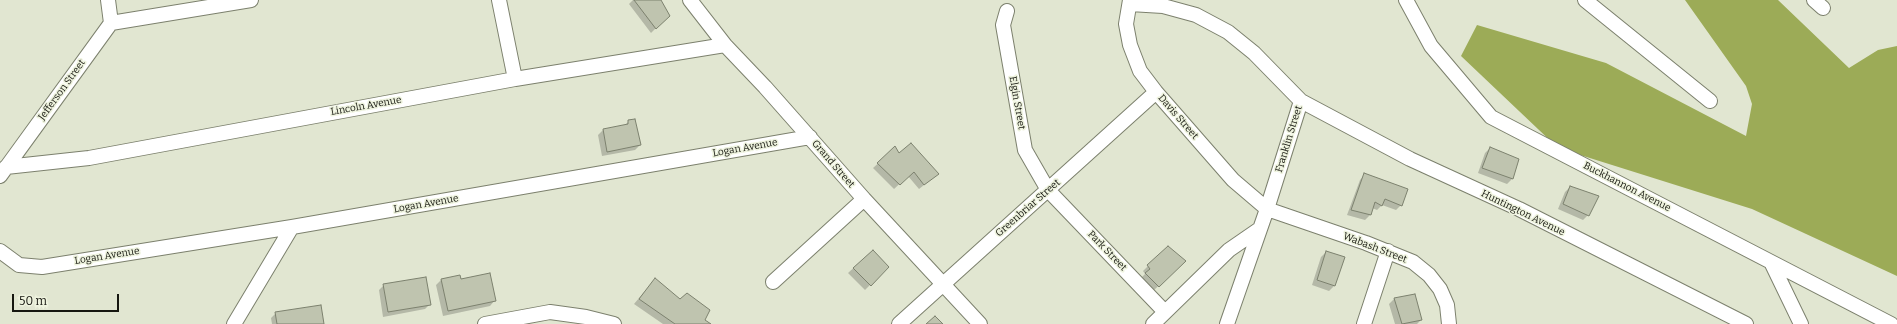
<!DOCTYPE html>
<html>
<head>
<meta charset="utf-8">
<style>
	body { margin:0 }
	#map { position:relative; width:1897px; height:324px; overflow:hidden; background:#e1e6d1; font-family:Bitter,serif }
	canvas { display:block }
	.scale { position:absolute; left:12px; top:294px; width:107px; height:18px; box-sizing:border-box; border:2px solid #161710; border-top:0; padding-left:5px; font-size:12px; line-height:14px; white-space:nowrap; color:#161710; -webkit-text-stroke:3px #eef3de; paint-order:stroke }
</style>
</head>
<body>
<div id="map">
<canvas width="1897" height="324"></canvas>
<div class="scale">50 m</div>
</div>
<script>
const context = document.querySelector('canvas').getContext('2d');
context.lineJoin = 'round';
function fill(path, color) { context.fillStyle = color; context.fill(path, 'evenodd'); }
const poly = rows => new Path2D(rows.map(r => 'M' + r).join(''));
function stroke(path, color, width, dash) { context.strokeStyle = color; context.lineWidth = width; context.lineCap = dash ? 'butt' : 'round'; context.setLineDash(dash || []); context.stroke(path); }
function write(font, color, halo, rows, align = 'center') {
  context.font = font + ' Bitter,serif'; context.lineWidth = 3; context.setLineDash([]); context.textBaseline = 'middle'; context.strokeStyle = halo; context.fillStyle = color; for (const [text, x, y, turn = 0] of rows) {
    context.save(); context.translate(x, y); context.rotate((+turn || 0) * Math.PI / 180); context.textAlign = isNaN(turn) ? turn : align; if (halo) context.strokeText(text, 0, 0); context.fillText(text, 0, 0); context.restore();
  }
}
fill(poly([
	[1685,0,1778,0,1849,68,1878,50,1897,46,1897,276,1752,209,1558,148,1461,56,1477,25,1606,63,1746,136,1752,104,1746,86]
]), '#9cab57');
fill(poly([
	[633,0,660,0,669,15,651,33,629,4],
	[629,121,640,145,635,150,602,156,598,135,603,130,624,126],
	[895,148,899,154,938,174,919,189,908,176,894,189,873,168],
	[1490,148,1518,160,1512,179,1507,184,1478,173,1485,153],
	[1365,174,1401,205,1396,210,1382,205,1377,210,1372,208,1370,215,1365,220,1347,215,1360,180],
	[1570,187,1588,215,1583,220,1558,209,1565,192],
	[872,251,888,267,865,290,848,273],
	[1326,252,1344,257,1334,286,1329,291,1312,285,1321,257],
	[1184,262,1153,291,1141,278,1145,274,1143,271,1148,266],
	[655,279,703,320,710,324,663,324,634,304],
	[441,280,460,281,495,300,490,306,443,316,436,285],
	[384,285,430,304,425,309,383,317,379,290],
	[1414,296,1421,320,1417,324,1395,324,1389,304,1394,299],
	[276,313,323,324,272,324,271,318]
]), '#0003');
const building = poly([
	[634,0,661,0,670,16,656,29,634,0],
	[635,119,641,145,607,152,603,129,628,124,628,120,635,119],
	[911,143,939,174,924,185,914,172,900,185,877,163,895,146,899,153,911,143],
	[1490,147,1519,159,1513,179,1482,168,1490,147],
	[1364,173,1408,189,1402,206,1385,199,1382,206,1375,202,1371,215,1351,210,1364,173],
	[1570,186,1599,196,1589,216,1563,204,1570,186],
	[1168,246,1186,261,1159,287,1145,273,1150,269,1147,265,1168,246],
	[873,250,889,267,871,286,853,268,873,250],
	[1326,251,1345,257,1335,286,1317,280,1326,251],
	[490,273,496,301,448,311,441,279,460,275,461,279,490,273],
	[426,277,431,305,388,312,383,284,426,277],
	[655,278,680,299,687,293,710,310,705,320,711,324,675,324,639,299,655,278],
	[1415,294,1422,320,1402,324,1394,298,1415,294],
	[321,305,324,324,277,324,275,312,321,305],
	[935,316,943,324,926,324,935,316]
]);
fill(building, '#bfc4af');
stroke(building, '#7c816e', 1);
const minor = poly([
	[499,0,515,79],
	[690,0,725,45,765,87,864,199,980,324],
	[1130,0,1126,24,1130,45,1140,71,1156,92,1233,180,1267,209,1366,243,1413,262,1429,275,1440,289,1447,305,1449,324],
	[1406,0,1431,46,1491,117,1891,324],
	[1585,0,1710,101],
	[1814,0,1823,8],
	[1130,4,1163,6,1196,15,1228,32,1254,53,1301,101,1410,159,1519,209,1746,324],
	[1007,11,1003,25,1025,150,1048,190,1165,312],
	[111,23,251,0],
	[6,167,89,158,515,79,725,45],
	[0,176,111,23,108,0],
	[0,251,19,265,42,267,292,227,810,137],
	[1771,262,1801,324],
	[773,282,864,199],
	[234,324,292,227],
	[485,324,550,312,586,317,614,324],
	[899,324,1156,92],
	[1153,324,1229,250,1258,230],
	[1227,324,1267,209,1301,101],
	[1364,324,1388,251]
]);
stroke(minor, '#7c806d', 16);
stroke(minor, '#fff', 14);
write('10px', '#161710', '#eef3de', [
	["Jefferson Street",62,90,-54],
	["Elgin Street",1017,103,80],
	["Lincoln Avenue",366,106,-10],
	["Davis Street",1178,117,49],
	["Franklin Street",1289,139,-73],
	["Logan Avenue",745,148,-10],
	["Grand Street",833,164,49],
	["Buckhannon Avenue",1627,187,27],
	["Logan Avenue",426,204,-10],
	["Greenbriar Street",1028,208,-41],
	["Huntington Avenue",1523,213,26],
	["Wabash Street",1375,248,21],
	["Park Street",1107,251,46],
	["Logan Avenue",107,256,-9]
]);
</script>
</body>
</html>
